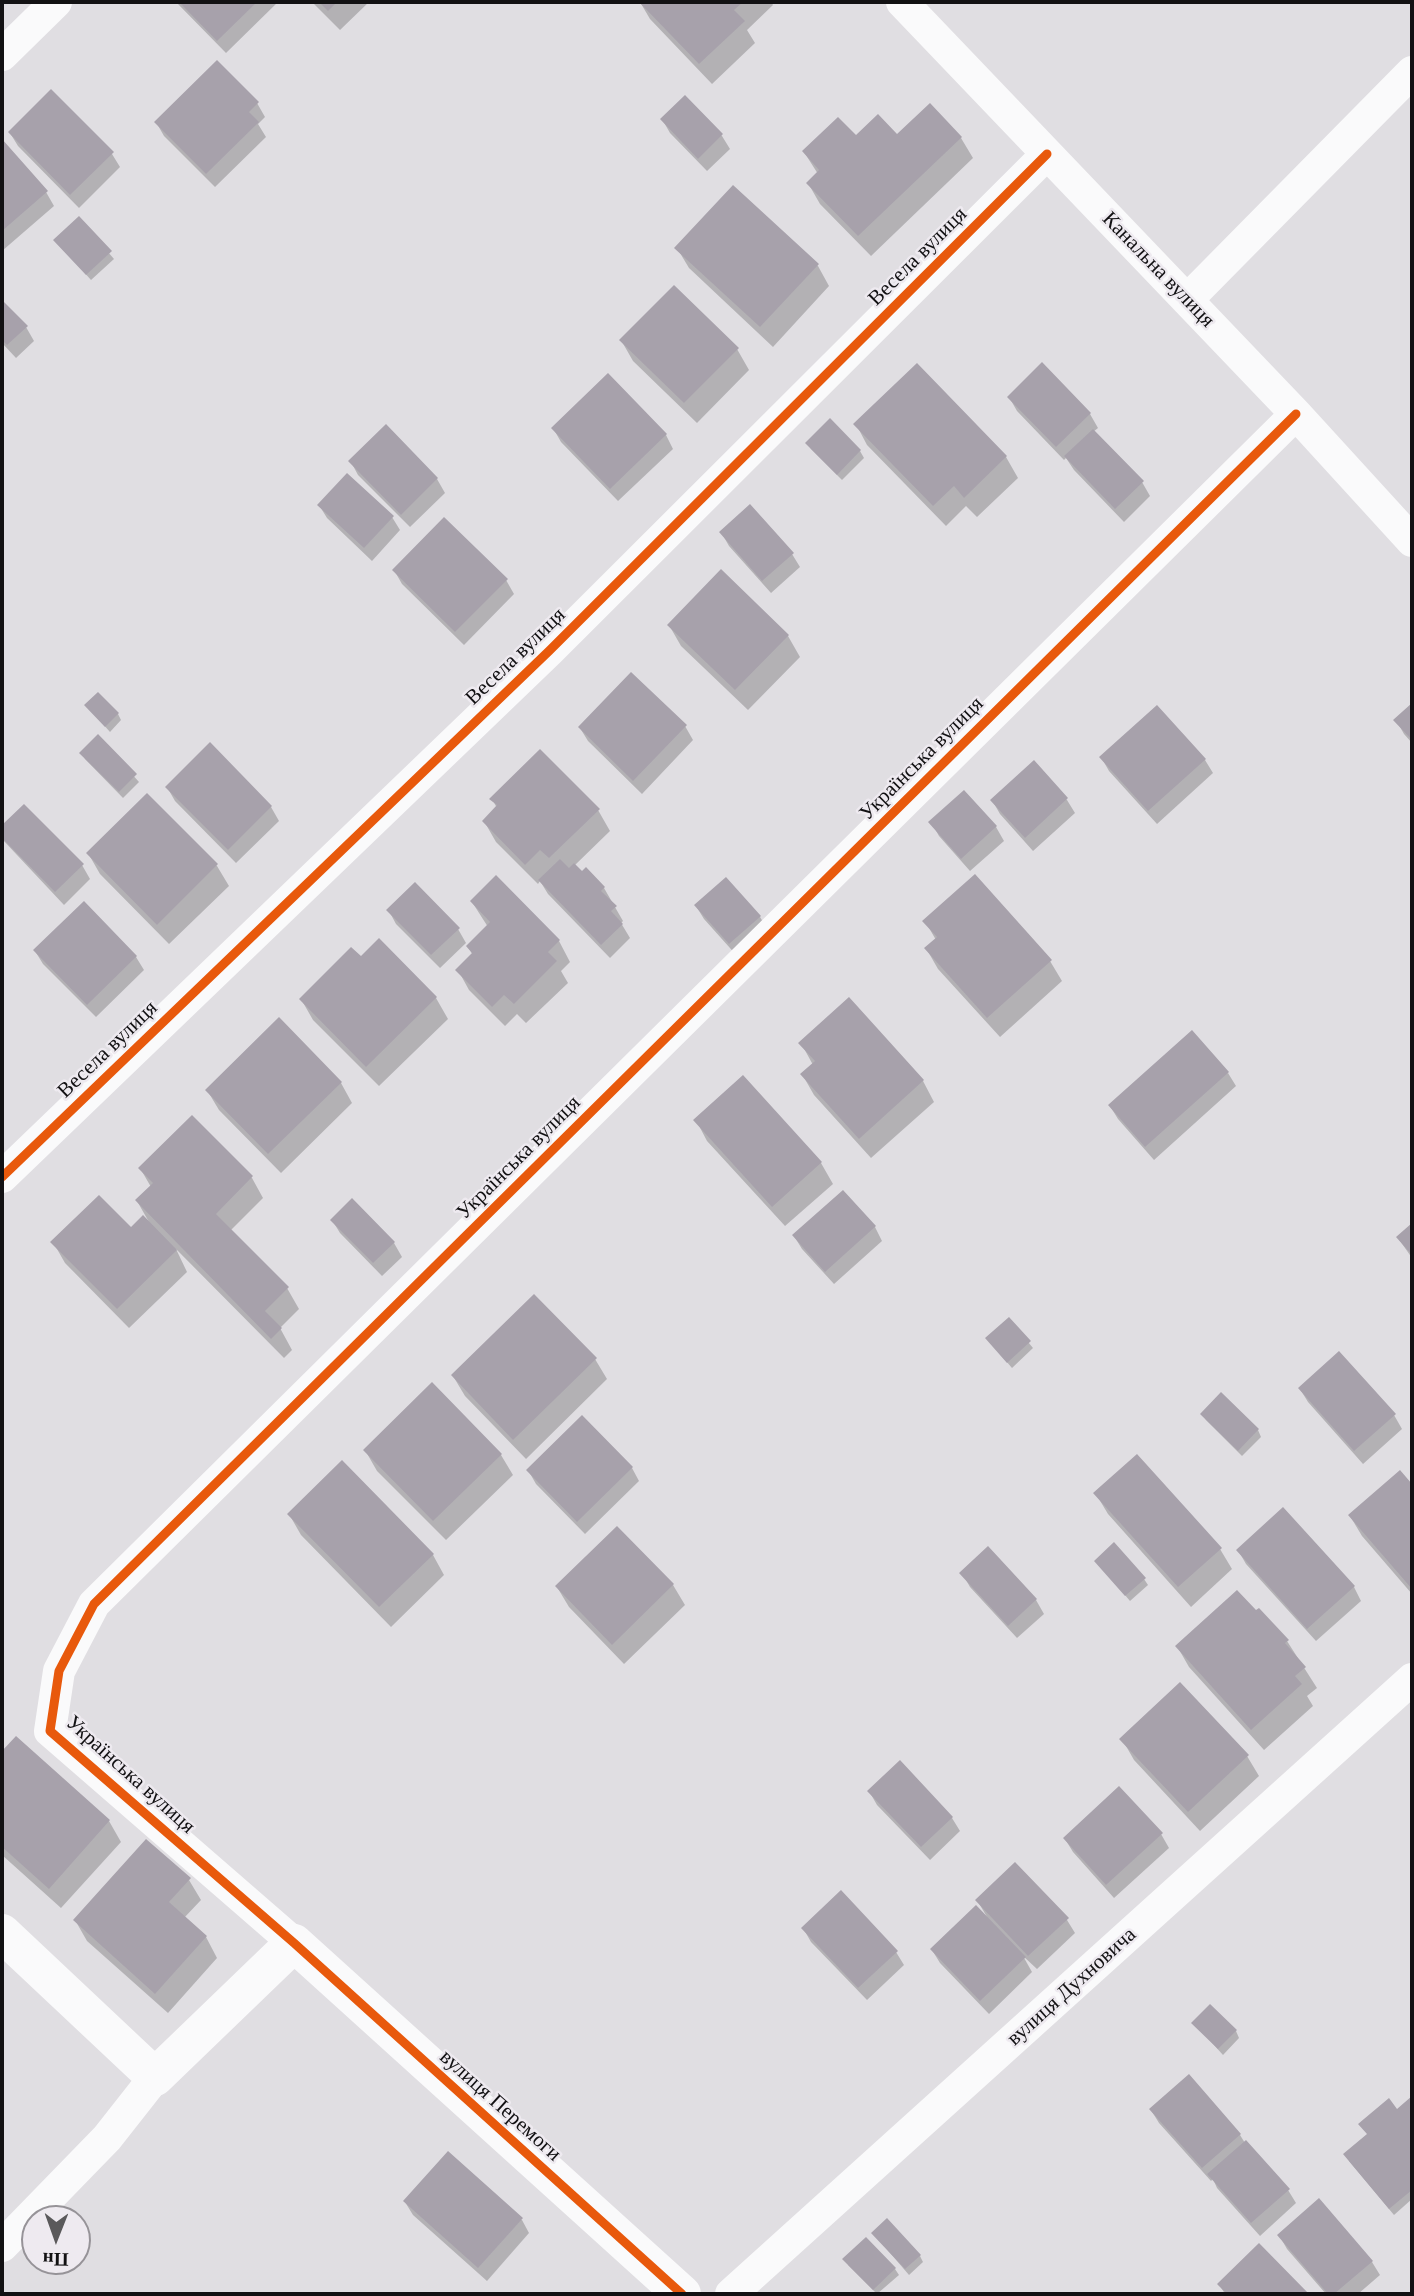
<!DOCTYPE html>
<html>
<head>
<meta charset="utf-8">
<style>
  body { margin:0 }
  #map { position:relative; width:1414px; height:2296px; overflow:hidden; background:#e0dee2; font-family:"Times New Roman",serif }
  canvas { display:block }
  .frame { position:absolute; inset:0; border:4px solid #121113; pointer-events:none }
  .north { position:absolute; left:21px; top:2205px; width:70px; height:70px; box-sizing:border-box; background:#eeeaf0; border:2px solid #969398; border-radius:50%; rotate:181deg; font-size:19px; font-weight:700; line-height:28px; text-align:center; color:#121113 }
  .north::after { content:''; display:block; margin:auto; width:24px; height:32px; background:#5a595b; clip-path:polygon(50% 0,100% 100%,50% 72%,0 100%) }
</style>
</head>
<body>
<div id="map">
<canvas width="1414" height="2296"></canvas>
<div class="frame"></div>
<div class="north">Пн</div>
</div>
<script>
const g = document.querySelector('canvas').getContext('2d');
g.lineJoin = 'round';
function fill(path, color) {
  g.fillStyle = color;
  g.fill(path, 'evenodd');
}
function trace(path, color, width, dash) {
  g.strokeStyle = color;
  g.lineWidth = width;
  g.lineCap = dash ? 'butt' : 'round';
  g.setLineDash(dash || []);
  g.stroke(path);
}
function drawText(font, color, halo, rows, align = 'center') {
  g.font = font + ' "Times New Roman",serif';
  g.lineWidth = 5;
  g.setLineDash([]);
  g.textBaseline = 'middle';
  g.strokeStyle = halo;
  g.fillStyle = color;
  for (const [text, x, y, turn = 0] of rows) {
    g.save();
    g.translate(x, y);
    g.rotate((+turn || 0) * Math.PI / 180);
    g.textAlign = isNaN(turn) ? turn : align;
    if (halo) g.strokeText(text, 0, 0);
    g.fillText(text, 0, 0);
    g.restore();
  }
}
fill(new Path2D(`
  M176 2H278L226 53Z
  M312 2H369L340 30Z
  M640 2H771L773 5 747 30 755 43 712 84 650 19Z
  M685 98 722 136 730 149 707 171 670 133 662 119Z
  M257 103 265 117 258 124 266 137 215 187 164 136 156 122Z
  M10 133 112 154 120 167 79 208 18 146Z
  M897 136 961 138 973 158 871 256 820 204 808 183 818 174 804 152 856 137Z
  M2 141 46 192 54 206 2 251Z
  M734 187 818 266 829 286 773 347 689 268 677 248Z
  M79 218 114 259 91 280 55 240Z
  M2 302 26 327 34 341 16 358 2 343Z
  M621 340 737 349 749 370 697 423 633 361Z
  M917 365 1006 457 1018 478 977 517 966 506 946 526 867 445 856 424Z
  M1042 365 1090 414 1098 428 1093 432 1142 482 1150 496 1124 522 1074 470 1066 458 1064 460 1017 411 1009 397Z
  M830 421 860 451 864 458 842 480 811 449 808 443Z
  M386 427 437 479 445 493 410 527 358 475 351 462Z
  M553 428 666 435 673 449 618 501 561 442Z
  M319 505 392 517 400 530 372 561 327 518Z
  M721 532 792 554 800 567 771 593 729 546Z
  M394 570 506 580 514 594 464 645 402 584Z
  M721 571 788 636 800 657 748 710 681 646 669 625Z
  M86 705 118 714 121 720 110 732Z
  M1412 705V743L1404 734 1396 720Z
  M685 726 693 740 642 794 588 741 580 728Z
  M98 736 139 782 123 798 85 759 82 753Z
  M210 745 271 807 279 821 236 863 175 801 167 787Z
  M1101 757 1205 760 1213 773 1157 824 1109 771Z
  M1034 763 1067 800 1075 813 1033 851 1000 814 992 800Z
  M147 795 217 866 229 886 169 944 100 874 88 853Z
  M492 799 598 810 610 831 574 866 604 888 623 921 621 923 630 938 610 958 548 894 540 881 538 884 496 842 484 821 497 808Z
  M24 806 82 865 90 879 64 905 2 839V827Z
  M931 822 996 827 1004 841 970 871 939 836Z
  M472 902 559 941 570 962 561 971 568 983 526 1023 517 1014 505 1026 469 990 458 970 473 955 468 947 488 927Z
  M696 906 760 917 768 930 738 957 704 919Z
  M389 911 458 929 466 943 440 968 396 924Z
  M925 921 1050 961 1062 981 1000 1037 938 969 926 948 936 940Z
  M379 941 436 998 448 1019 379 1086 313 1020 301 999 361 959Z
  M35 951 136 957 144 970 96 1017 43 964Z
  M801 1043 923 1081 934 1102 871 1158 814 1095 802 1074 813 1065Z
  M1228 1073 1236 1086 1154 1160 1118 1119 1110 1106Z
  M743 1077 821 1163 833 1184 785 1226 707 1141 696 1120Z
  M341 1083 352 1103 281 1173 219 1110 207 1090Z
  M192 1117 252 1178 263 1198 230 1231 287 1288 299 1309 280 1328 292 1350 284 1358 176 1249 187 1272 129 1328 65 1263 53 1242 131 1230 149 1222 137 1201 151 1187 140 1168Z
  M843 1193 875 1227 882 1241 834 1284 802 1249 794 1236Z
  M352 1200 394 1243 402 1257 382 1276 340 1233 332 1220Z
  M1412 1225V1258L1398 1238Z
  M1009 1319 1033 1348 1012 1368 987 1339Z
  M595 1359 607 1379 526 1459 465 1396 453 1376Z
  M1300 1389 1394 1415 1402 1429 1363 1464 1308 1402Z
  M1221 1395 1258 1430 1261 1437 1242 1456 1206 1420 1202 1414Z
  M365 1450 501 1455 513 1475 446 1540 377 1471Z
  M632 1468 639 1481 585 1534 536 1484 528 1470Z
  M1400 1473 1412 1487V1594L1362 1536 1350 1516Z
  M1096 1494 1220 1549 1232 1569 1191 1607 1108 1514Z
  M289 1514 433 1555 444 1575 391 1627 301 1535Z
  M988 1549 1036 1600 1044 1614 1017 1638 970 1587 962 1573Z
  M1238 1550 1354 1587 1361 1601 1316 1641 1246 1564Z
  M1096 1561 1144 1579 1148 1585 1130 1601Z
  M673 1585 685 1605 624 1664 569 1607 557 1587Z
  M1287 1641 1317 1688 1307 1696 1313 1706 1264 1750 1189 1667 1177 1646Z
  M16 1738 109 1821 121 1842 61 1908 2 1855V1754Z
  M1122 1739 1247 1756 1259 1776 1200 1831 1134 1760Z
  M869 1791 952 1818 960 1831 930 1860 877 1805Z
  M1161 1834 1169 1848 1114 1898 1073 1852 1065 1839Z
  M189 1880 201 1900 184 1918 206 1937 217 1958 168 2013 87 1941 75 1920Z
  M977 1900 1067 1920 1075 1933 1037 1969 1023 1956 1032 1972 989 2014 940 1963 932 1950 987 1917Z
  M803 1928 896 1952 904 1965 867 2000 811 1942Z
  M1194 2023 1236 2031 1239 2038 1223 2055Z
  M1412 2098V2199L1394 2215 1349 2161Z
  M1151 2110 1240 2135 1245 2143 1288 2190 1296 2203 1260 2236 1217 2188 1213 2179 1211 2181 1159 2123Z
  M405 2202 522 2220 529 2233 487 2281 413 2215Z
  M873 2233 920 2256 923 2262 909 2275Z
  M1279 2235 1372 2262 1380 2275 1358 2294H1326L1287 2249Z
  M1259 2245 1306 2294H1225L1219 2284Z
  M848 2265 895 2269 899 2275 877 2294Z`), '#0003');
fill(new Path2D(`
  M179 2H257L217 41Z
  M319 2H337L328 11Z
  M639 2H743L734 10 745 21 699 64Z
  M217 60 259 102 249 112 259 122 206 174 154 122Z
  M51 89 114 152 70 195 8 132Z
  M685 95 723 134 698 159 660 119Z
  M930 103 962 137 858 236 806 183 819 170 802 151 838 117 856 135 878 114 897 134Z
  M2 139 48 191 2 231Z
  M733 185 819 264 760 327 674 248Z
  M79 216 112 251 86 275 53 240Z
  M674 285 739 348 684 403 619 340Z
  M2 300 28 326 7 345 2 340Z
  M1042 362 1091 413 1056 447 1007 397Z
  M917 363 1007 456 964 498 954 486 933 506 853 424Z
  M608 373 667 434 610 489 551 428Z
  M830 418 861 450 837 475 805 443Z
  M386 424 438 478 401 515 348 461Z
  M1093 429 1144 481 1115 509 1064 456Z
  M347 473 394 516 364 548 317 505Z
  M750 504 794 553 762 581 719 532Z
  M444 517 508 579 455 632 392 570Z
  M721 569 789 635 735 690 667 625Z
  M631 672 687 725 633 781 578 727Z
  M98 692 119 713 105 727 84 705Z
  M1412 703V740L1393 720Z
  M1157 705 1206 759 1148 811 1099 757Z
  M98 734 137 774 119 792 79 753Z
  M210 742 272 806 228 850 165 787Z
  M540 749 600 809 549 858 540 850 525 865 482 821 497 805 489 799Z
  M1034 760 1068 798 1025 838 990 800Z
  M964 790 997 826 961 859 928 822Z
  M147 793 218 864 157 925 86 853Z
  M24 804 84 864 55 892 2 838V825Z
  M560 859 569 868 574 863 582 871 586 867 605 887 601 891 617 906 611 911 623 924 601 945 538 880Z
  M975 874 1052 960 987 1018 924 948 937 937 922 921Z
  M496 875 560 940 548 952 557 961 514 1004 504 995 492 1007 455 970 472 953 466 946 490 922 470 901Z
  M726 877 761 916 729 944 694 905Z
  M415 882 460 928 431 955 386 910Z
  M84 901 137 956 87 1005 33 950Z
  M379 938 437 997 366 1067 299 999 351 947 361 956Z
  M849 997 924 1080 859 1139 800 1074 815 1061 798 1043Z
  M279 1017 342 1082 268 1154 205 1090Z
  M1192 1030 1229 1072 1145 1147 1108 1105Z
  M743 1075 822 1162 772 1207 693 1120Z
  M192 1115 253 1176 216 1214 289 1287 265 1311 282 1328 271 1339 135 1200 153 1183 138 1168Z
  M843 1190 876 1226 825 1272 792 1235Z
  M99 1195 131 1227 143 1215 177 1250 117 1309 50 1242Z
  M352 1198 395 1242 373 1263 330 1220Z
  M1412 1223V1255L1396 1237Z
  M534 1294 597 1358 513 1440 451 1375Z
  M1009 1317 1031 1341 1007 1363 985 1338Z
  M1339 1351 1396 1414 1354 1451 1298 1388Z
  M432 1382 502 1454 433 1521 363 1450Z
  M1221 1392 1259 1429 1238 1451 1200 1414Z
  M582 1415 633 1467 577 1522 526 1470Z
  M1137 1454 1222 1548 1178 1587 1093 1493Z
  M342 1460 434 1554 379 1607 287 1514Z
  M1400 1470 1412 1484V1589L1348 1515Z
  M1283 1507 1355 1586 1307 1629 1236 1550Z
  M617 1526 674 1584 612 1645 555 1586Z
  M1114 1542 1146 1578 1125 1596 1094 1561Z
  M988 1546 1037 1599 1008 1626 959 1573Z
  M1237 1590 1256 1610 1259 1608 1289 1640 1285 1643 1306 1667 1295 1676 1302 1684 1251 1730 1175 1646Z
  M1180 1682 1249 1755 1188 1812 1119 1739Z
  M16 1736 110 1820 49 1889 2 1847V1751Z
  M900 1760 953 1817 921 1847 867 1791Z
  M1119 1786 1163 1833 1106 1885 1063 1838Z
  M146 1839 191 1878 169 1902 207 1936 155 1994 73 1920Z
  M1015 1862 1069 1918 1028 1956 975 1900Z
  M841 1890 898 1951 858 1988 801 1928Z
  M976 1905 1026 1957 980 2001 930 1949Z
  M1210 2004 1237 2030 1218 2049 1191 2023Z
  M1189 2074 1241 2134 1202 2168 1149 2109Z
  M1412 2096V2190L1389 2209 1343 2154 1367 2134 1358 2124 1389 2098 1397 2109Z
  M1246 2140 1290 2189 1251 2223 1207 2174Z
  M448 2151 523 2218 478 2268 403 2201Z
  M1319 2198 1373 2261 1334 2294H1328L1277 2235Z
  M887 2218 921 2255 905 2269 871 2233Z
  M866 2237 896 2268 873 2290 842 2259Z
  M1259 2243 1309 2294H1227L1217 2284Z`), '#a7a1ab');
trace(new Path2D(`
  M902 2 1296 414 1412 541
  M2 55 56 2
  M1187 300 1412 72
  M2 1177 549 651 1047 154
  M294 1943 50 1731 59 1671 94 1604 1296 414
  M2 2246 107 2138 155 2077
  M731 2294 1412 1679`), '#fafafb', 32);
trace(new Path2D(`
  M2 1933 155 2077 294 1943 682 2294`), '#fafafb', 38);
trace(new Path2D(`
  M2 1177 549 651 1047 154
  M682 2294 294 1943 50 1731 59 1671 94 1604 1296 414`), '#e8590c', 9);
drawText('21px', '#121113', '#eeeaf0', [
  ["Весела вулиця",918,257,-45],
  ["Канальна вулиця",1158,270,46],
  ["Весела вулиця",516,657,-44],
  ["Українська вулиця",922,759,-45],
  ["Весела вулиця",108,1050,-44],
  ["Українська вулиця",519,1158,-45],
  ["Українська вулиця",130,1775,42],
  ["вулиця Духновича",1072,1987,-42],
  ["вулиця Перемоги",500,2106,42]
]);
</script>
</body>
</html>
